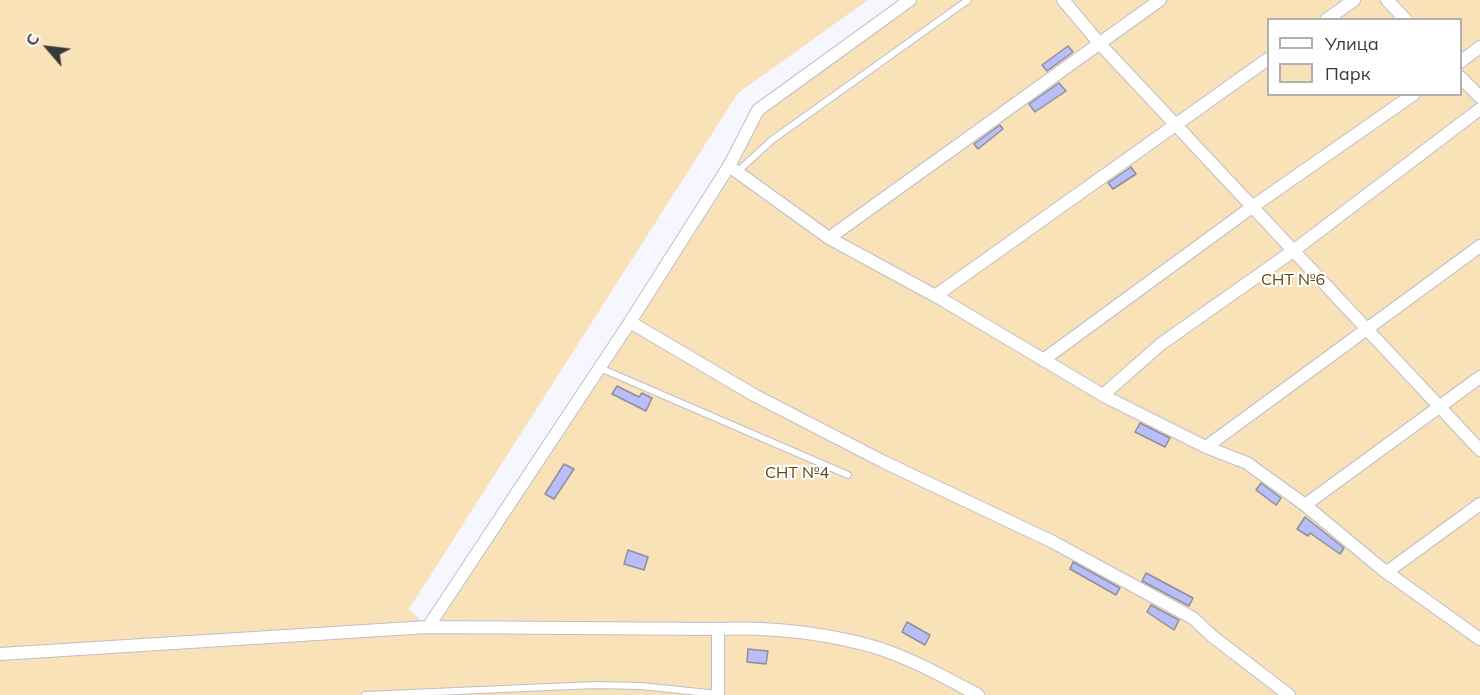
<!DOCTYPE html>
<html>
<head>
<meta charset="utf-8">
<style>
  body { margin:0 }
  #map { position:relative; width:1480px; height:695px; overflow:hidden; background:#f6f7fe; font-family:Mulish,sans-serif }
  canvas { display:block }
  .legend { position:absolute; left:1267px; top:18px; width:195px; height:78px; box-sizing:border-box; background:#fff; border:2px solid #b0b0b1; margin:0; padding:8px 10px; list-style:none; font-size:18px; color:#39393d }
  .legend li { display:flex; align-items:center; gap:12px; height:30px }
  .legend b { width:30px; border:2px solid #b0b0b1 }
  .north { position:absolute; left:18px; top:18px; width:60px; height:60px; -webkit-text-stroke:4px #fff; paint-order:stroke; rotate:298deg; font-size:16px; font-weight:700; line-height:24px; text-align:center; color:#39393d }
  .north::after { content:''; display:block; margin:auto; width:21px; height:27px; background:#39393d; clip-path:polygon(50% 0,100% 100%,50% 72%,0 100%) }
</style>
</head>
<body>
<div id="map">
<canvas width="1480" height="695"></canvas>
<ul class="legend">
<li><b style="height:8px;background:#fff"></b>Улица</li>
<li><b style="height:16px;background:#f9e1b8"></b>Парк</li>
</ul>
<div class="north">С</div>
</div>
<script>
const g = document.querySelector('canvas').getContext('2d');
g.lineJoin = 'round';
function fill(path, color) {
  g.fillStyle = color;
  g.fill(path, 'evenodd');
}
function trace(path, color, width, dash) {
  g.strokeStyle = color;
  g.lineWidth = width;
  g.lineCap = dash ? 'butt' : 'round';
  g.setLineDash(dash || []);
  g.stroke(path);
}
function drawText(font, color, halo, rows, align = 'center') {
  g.font = font + ' Mulish,sans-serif';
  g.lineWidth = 4.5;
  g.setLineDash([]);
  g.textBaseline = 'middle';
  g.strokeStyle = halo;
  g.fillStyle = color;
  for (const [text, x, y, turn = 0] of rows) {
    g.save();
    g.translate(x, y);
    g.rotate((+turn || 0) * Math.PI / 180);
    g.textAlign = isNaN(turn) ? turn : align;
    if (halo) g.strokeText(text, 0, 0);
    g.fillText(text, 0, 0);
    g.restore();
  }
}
fill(new Path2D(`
  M0 0H868L738 93 409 609 428 627 630 322 758 110 910 0H1480V695H0ZM1268 20H1460V94H1268Z`), '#f9e1b8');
const building = new Path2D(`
  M1068 46 1073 52 1047 71 1042 65Z
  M1059 83 1066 91 1035 112 1029 104Z
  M1000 125 1003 129 978 149 974 144Z
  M1131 167 1136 174 1113 189 1108 183Z
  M617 386 639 397 642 393 652 398 646 411 612 394Z
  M1140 423 1170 438 1165 447 1135 432Z
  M564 464 574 469 554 499 545 494Z
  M1261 483 1281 498 1276 505 1256 490Z
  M1305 517 1344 548 1340 554 1310 533 1308 536 1297 529Z
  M628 550 648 557 644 570 624 564Z
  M1073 562 1120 588 1116 595 1070 569Z
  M1146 573 1193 598 1189 606 1142 581Z
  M1151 605 1179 620 1174 630 1147 612Z
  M907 622 930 635 925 645 902 632Z
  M748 649 768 651 766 664 747 662Z`);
fill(building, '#b9bdf8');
trace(building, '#8e8f99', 1.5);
const service = new Path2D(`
  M737 172 772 140 968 0
  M600 368 848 475
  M365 695 595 685 641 686 718 694`);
const minor = new Path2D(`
  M1063 0 1100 44 1480 450
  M1387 0 1406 20
  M1326 20 1354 0
  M1460 62 1480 47
  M1460 77 1480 97
  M729 166 829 238 943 300 1106 397 1206 447 1247 463 1305 505 1382 569 1480 639
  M829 238 1160 0
  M935 296 1268 59
  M630 322 754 395 884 462 1053 542 1193 618 1212 636 1289 695
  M1043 360 1252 207 1414 94
  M1103 395 1161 344 1293 251 1480 109
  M1206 447 1480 246
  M1305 505 1480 377
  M1387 572 1480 504
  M428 627 630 322 729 166 758 110 910 0
  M0 654 428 627 718 629C772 627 826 633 878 648 912 659 946 678 978 695
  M718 695V629`);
trace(service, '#bebfc9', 8);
trace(minor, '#bebfc9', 14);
trace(service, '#fff', 6);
trace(minor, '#fff', 12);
drawText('16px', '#63470b', '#fff', [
  ["СНТ №6",1293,280],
  ["СНТ №4",797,473]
]);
</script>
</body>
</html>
